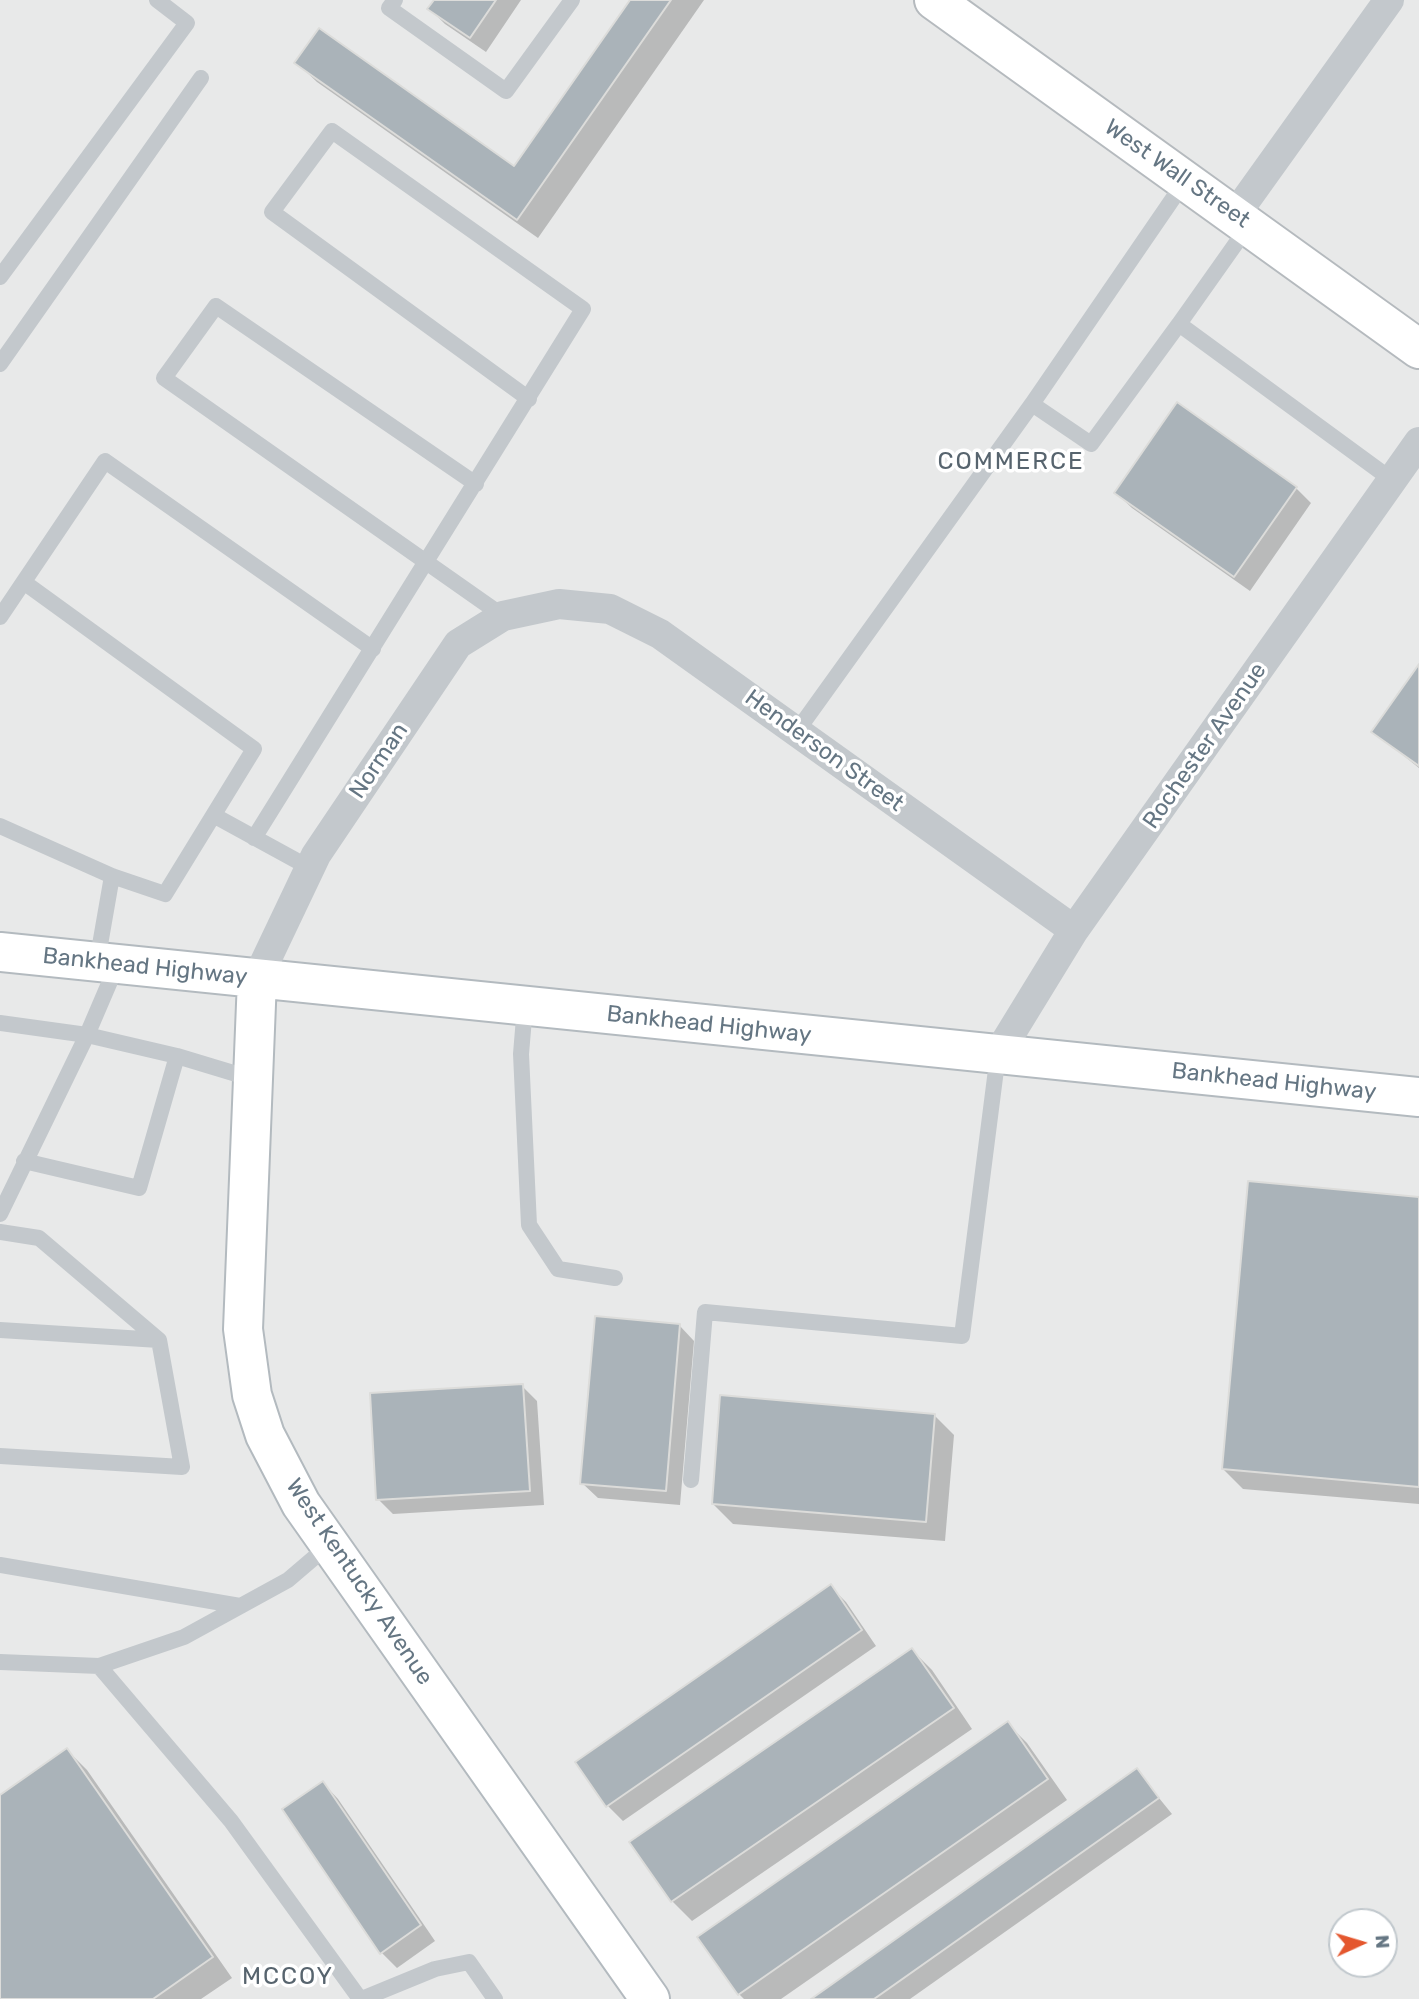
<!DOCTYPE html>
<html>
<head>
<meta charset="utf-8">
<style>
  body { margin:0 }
  #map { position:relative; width:1419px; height:1999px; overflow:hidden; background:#fafaf8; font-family:Rubik,sans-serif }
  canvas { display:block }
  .north { position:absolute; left:1328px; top:1908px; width:70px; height:70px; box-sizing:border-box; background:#fff; border:2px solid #c1c8cd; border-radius:50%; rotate:86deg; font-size:19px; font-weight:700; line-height:28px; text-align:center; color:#657683 }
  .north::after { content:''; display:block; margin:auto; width:24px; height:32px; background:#e4572e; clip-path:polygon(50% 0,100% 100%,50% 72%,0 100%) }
</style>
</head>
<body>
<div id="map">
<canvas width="1419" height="1999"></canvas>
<div class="north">N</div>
</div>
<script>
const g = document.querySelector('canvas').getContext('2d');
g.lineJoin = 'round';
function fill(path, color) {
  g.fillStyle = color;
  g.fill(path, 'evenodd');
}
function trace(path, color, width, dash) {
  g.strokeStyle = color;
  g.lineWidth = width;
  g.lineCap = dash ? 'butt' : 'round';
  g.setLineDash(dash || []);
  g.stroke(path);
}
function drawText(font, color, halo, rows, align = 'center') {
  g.font = font + ' Rubik,sans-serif';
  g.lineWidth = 7;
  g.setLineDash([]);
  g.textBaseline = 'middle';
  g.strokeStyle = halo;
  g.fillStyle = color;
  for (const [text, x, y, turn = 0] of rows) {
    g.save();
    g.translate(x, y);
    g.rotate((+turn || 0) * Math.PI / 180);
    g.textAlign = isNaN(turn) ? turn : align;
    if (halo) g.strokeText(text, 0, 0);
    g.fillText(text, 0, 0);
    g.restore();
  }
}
fill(new Path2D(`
  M0 0H1419V1999H0ZM1342 1922H1384V1964H1342Z`), '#e8e9e9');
fill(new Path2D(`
  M436 0H521L486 52 445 24 430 9Z
  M632 0H704L538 238 317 82 297 63 514 169Z
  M1296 488 1311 503 1250 591 1132 508 1116 493Z
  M1419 667V768L1374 732Z
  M1419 1198V1504L1243 1489 1223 1469Z
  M679 1325 694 1341 680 1505 598 1498 582 1483Z
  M522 1386 537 1401 544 1505 393 1514 378 1499Z
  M934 1415 954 1435 945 1541 733 1524 713 1504Z
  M831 1587 846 1602 876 1646 623 1821 608 1806 578 1762Z
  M912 1650 932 1670 972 1729 692 1921 672 1901 632 1842Z
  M1007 1723 1027 1743 1067 1800 781 1999H744L739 1994Z
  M67 1750 87 1770 232 1978 201 1999H0V1797Z
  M1137 1771 1172 1814 910 1999H814Z
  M323 1783 338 1799 435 1941 397 1968 382 1953 284 1810Z`), '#0003');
const building = new Path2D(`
  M434 0H496L470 38 427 9Z
  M630 0H671L517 220 294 63 319 28 514 166Z
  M1177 402 1297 487 1234 577 1114 493Z
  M1419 664V766L1371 732Z
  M1248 1181 1419 1197V1487L1222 1469Z
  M595 1316 680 1324 666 1491 580 1484Z
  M523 1384 530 1491 376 1500 370 1393Z
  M720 1395 935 1414 926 1522 712 1504Z
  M831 1584 862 1630 606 1807 575 1762Z
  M912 1648 954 1708 671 1902 629 1842Z
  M1008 1721 1048 1779 738 1995 697 1937Z
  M67 1748 213 1957 153 1999H0V1795Z
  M1137 1768 1159 1798 874 1999H811Z
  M323 1781 421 1925 380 1954 282 1809Z`);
fill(building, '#aab3b9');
trace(building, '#dcdcda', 2);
const secondary = new Path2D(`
  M0 952 1419 1097
  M257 979 243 1329 252 1395 265 1435 301 1504 650 1999`);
const primary = new Path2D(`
  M934 0 1419 349`);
trace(secondary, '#b3babf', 42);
trace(primary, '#b5babe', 42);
trace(new Path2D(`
  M395 0 389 8 506 91 572 0
  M1249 225 1179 324 1392 480
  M0 277 187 23 157 0
  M1179 324 1091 444 1032 404 1185 181
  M0 364 201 78
  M476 484 216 306 164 378 503 616
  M0 617 105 461 373 649
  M797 731 1032 404
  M215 816 310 868
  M0 826 112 876 165 894 254 749 25 583
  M254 838 583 309 332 131 272 212 529 399
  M97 962 112 876
  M525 1006 521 1054 529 1225 558 1269 615 1278
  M0 1023 87 1035 177 1056
  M24 1161 139 1188 177 1056 253 1079
  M0 1214 87 1035 117 965
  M0 1232 39 1238 159 1340 182 1467 0 1456
  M0 1330 159 1340
  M691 1480 705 1312 962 1336 998 1054
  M0 1565 240 1606
  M0 1662 99 1666 184 1637 288 1580 329 1545
  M99 1666 231 1821 360 1999
  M362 1999 435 1969 469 1962 495 1999`), '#c3c8cc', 16);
trace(new Path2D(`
  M1235 215 1389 0
  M257 979 316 855 458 644 503 616 559 604 610 609 660 634 1074 930
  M998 1054 1074 930 1419 442`), '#c3c8cc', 30);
trace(secondary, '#fff', 38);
trace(primary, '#fff', 38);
drawText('23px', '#657683', '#fff', [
  ["West Wall Street",1177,174,35],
  ["Rochester Avenue",1205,746,-55],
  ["Henderson Street",824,751,36],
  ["Norman",379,761,-56],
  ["Bankhead Highway",145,967,6],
  ["Bankhead Highway",709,1025,6],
  ["Bankhead Highway",1274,1082,6],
  ["West Kentucky Avenue",359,1582,56]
]);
g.letterSpacing = '2px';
drawText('24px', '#57646e', '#fff', [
  ["COMMERCE",1011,462],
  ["MCCOY",288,1977]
]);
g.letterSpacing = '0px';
</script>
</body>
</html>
